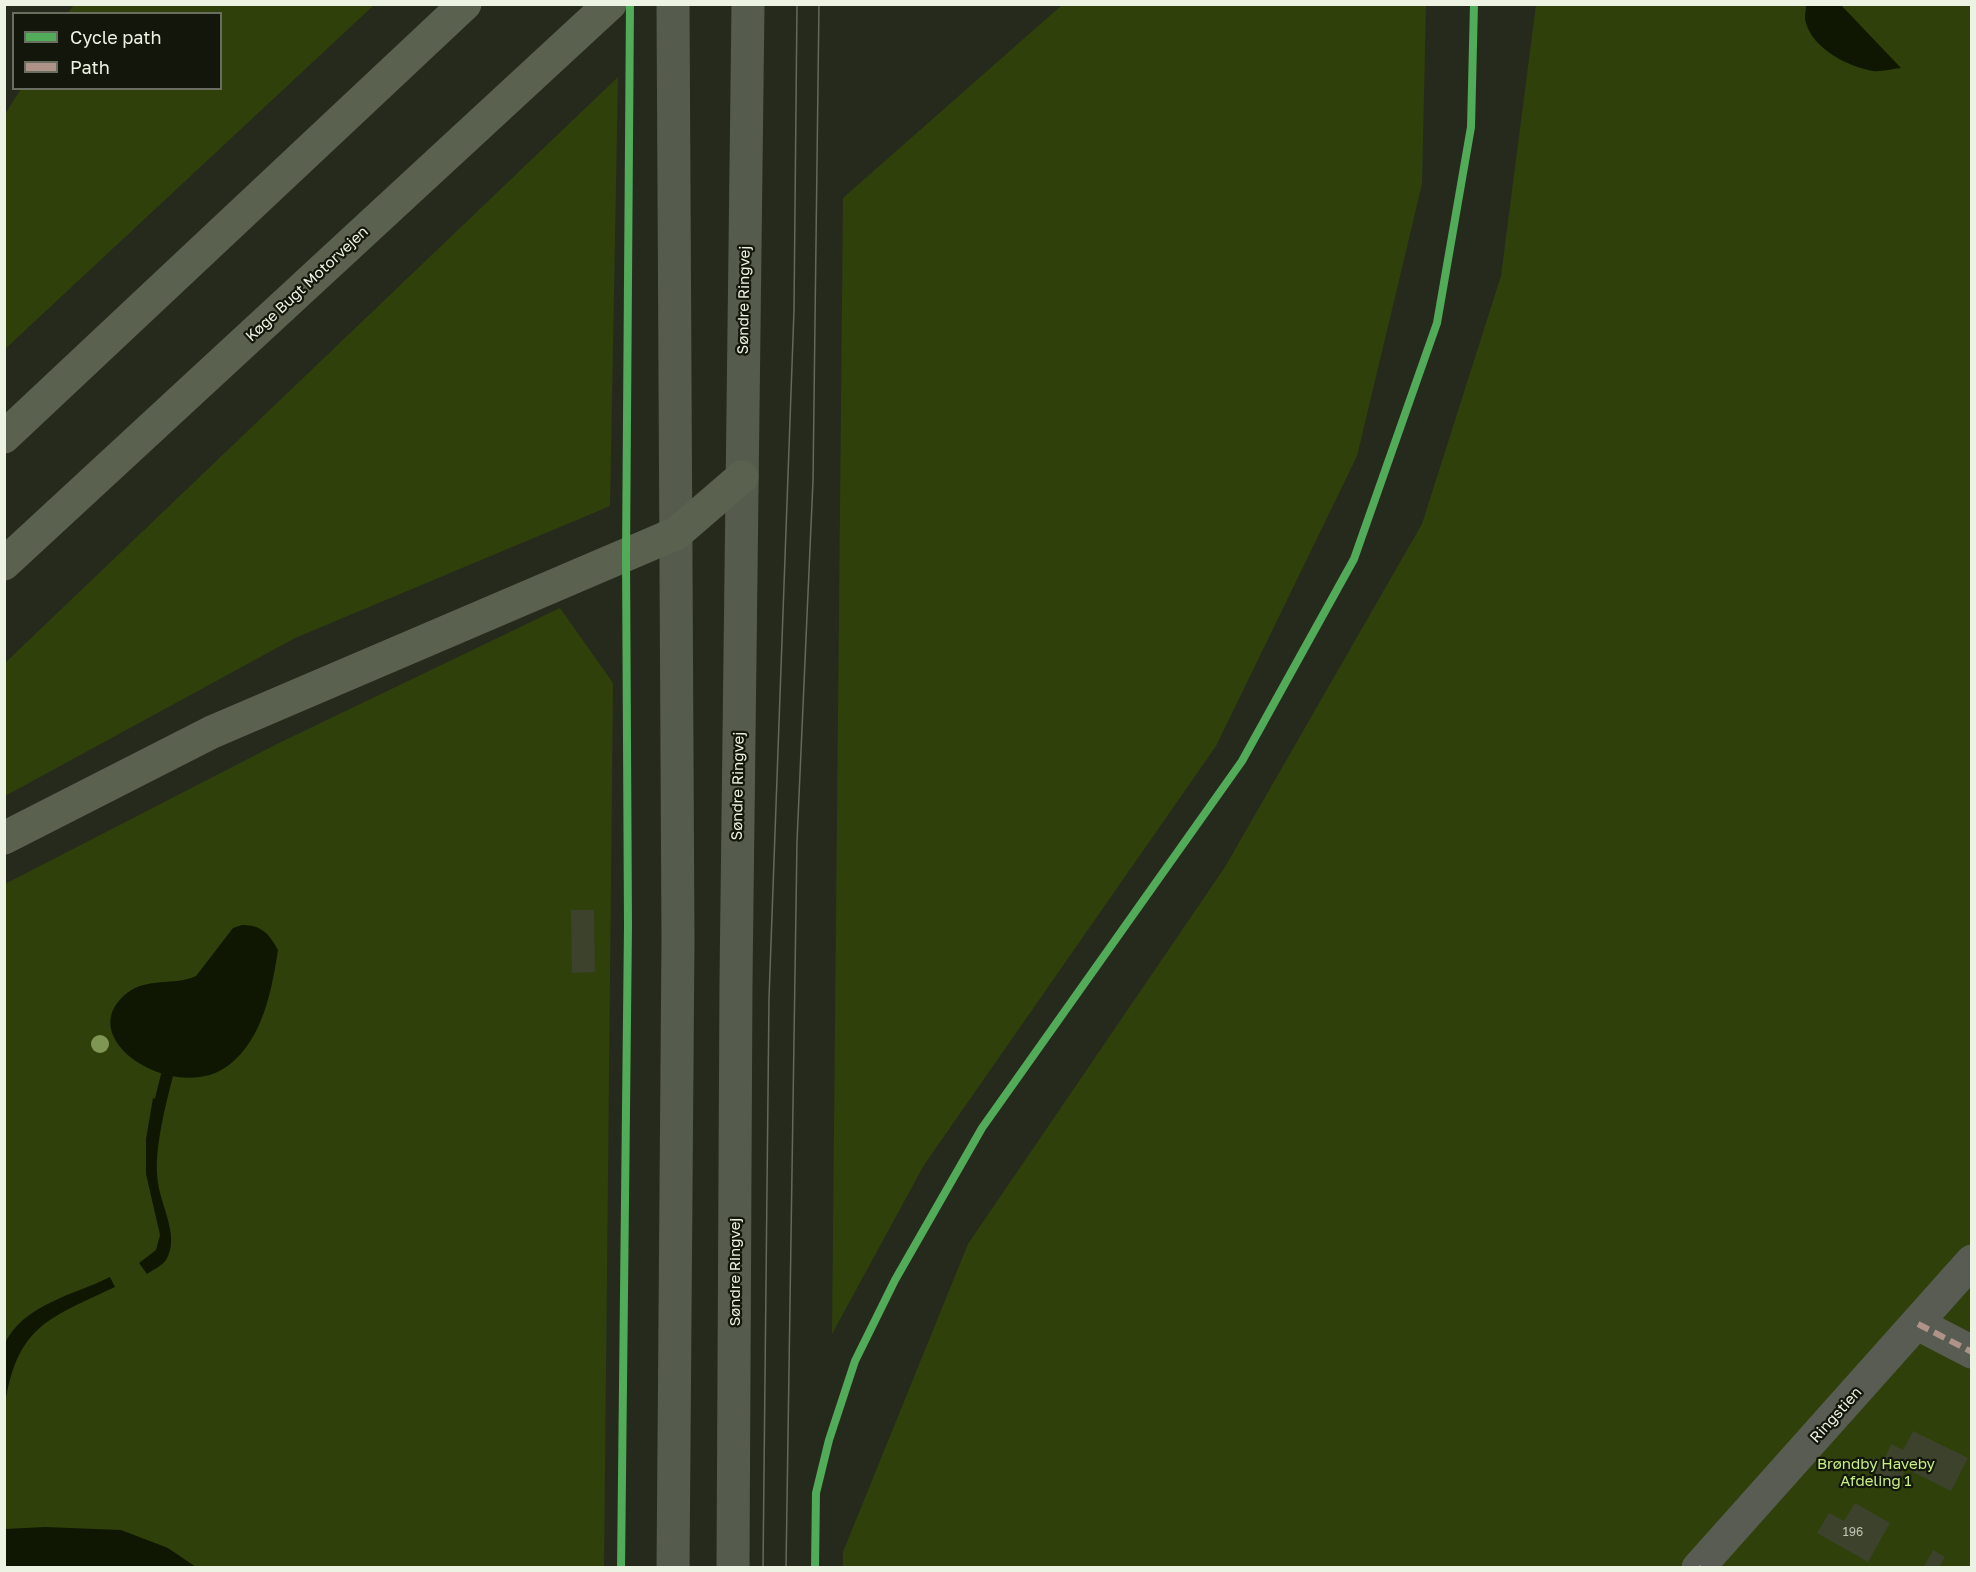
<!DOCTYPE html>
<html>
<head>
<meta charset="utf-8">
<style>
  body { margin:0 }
  #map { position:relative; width:1976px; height:1572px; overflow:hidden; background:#262a1d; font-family:"Golos Text",sans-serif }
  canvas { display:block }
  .frame { position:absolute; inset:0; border:6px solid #ecf3e3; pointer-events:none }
  .legend { position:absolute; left:12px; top:12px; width:210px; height:78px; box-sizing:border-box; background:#12160b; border:2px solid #696e61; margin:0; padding:8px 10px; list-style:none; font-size:18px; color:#ecf3e3 }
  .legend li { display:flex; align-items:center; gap:12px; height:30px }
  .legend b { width:30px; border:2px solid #696e61 }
</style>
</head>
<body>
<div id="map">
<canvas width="1976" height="1572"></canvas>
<div class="frame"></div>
<ul class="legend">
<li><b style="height:8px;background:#51ab58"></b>Cycle path</li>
<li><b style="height:8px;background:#af9288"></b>Path</li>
</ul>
</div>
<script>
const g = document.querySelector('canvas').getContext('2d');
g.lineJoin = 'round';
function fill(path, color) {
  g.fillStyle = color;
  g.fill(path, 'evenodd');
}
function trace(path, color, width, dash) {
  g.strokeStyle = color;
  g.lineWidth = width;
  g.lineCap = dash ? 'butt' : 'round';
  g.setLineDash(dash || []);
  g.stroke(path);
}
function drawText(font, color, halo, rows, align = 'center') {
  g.font = font + ' "Golos Text",sans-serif';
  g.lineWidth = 4.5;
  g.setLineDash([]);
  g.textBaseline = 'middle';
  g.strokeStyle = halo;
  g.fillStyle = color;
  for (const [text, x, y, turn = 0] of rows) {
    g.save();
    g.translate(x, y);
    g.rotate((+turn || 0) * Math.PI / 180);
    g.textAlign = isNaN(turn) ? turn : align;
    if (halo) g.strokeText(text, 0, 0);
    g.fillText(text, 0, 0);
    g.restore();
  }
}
fill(new Path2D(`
  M74 5H374L5 349V114L21 89 220 88V14L68 13Z
  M1062 5H1426L1422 184 1357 456 1216 746 924 1165 832 1334 843 198Z
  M1536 5H1971V1567L843 1568V1552L968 1244 1225 867 1422 524 1501 276Z
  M618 77 610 506 295 638 5 796V663Z
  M560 608 613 683 604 1567 5 1568V884L277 744Z`), '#30400b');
fill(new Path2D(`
  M1806 5H1841L1901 68C1892 69 1881 72 1873 71 1849 67 1813 49 1806 23 1804 18 1806 10 1806 5Z
  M242 925C261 925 269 933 278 950 272 989 263 1039 229 1065 177 1106 69 1039 127 993 148 977 174 986 196 976L233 928Z
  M153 1098 166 1103C161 1128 154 1157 158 1183 161 1205 178 1234 168 1256 165 1265 154 1269 147 1274L139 1263 156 1250 160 1235 146 1174V1139Z
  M110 1277 115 1287C49 1318 17 1326 5 1405L4 1345C23 1304 74 1295 110 1277Z
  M45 1527 121 1530 168 1548 196 1567H5V1529Z`), '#0f1703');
trace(new Path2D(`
  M157 1115 167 1075`), '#0f1703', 12);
fill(new Path2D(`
  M571 910H594L595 972 572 973Z
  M1913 1431 1968 1458 1951 1491 1885 1458 1891 1444 1903 1450Z
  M1874 1458 1904 1472 1899 1484 1868 1470Z
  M1855 1503 1890 1523 1868 1562 1817 1533 1829 1513 1844 1521Z
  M1933 1550 1945 1557 1939 1568H1923Z`), '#3c422c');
trace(new Path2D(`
  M1918 1324 1972 1352
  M1698 1568 1972 1261`), '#585c53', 33);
trace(new Path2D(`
  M673 4 678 940 673 1568
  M733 1568 736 980 748 4`), '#565c4d', 33);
trace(new Path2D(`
  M4 437 465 4
  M4 564 610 4
  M4 838 212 732 677 533 742 477`), '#5b614f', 33);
trace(new Path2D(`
  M763 1568 769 998 794 310 797 4
  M786 1568 797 841 813 481 819 4`), '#65685e', 1.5);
trace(new Path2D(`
  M1918 1324 1972 1352
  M1698 1567 1699 1568`), '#af9288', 6, [12, 6]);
trace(new Path2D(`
  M621 1568 628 926 626 556 630 4
  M815 1568 816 1493 829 1440 855 1361 895 1280 982 1128 1242 761 1354 559 1437 323 1471 127 1474 4`), '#51ab58', 8);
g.fillStyle = '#7f9654';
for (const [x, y] of [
  [100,1044]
]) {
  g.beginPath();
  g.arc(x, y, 9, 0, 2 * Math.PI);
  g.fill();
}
drawText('12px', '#c0c7b5', null, [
  ["196",1853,1532]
]);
drawText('15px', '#ecf3e3', '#12160b', [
  ["Køge Bugt Motorvejen",307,284,-43],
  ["Søndre Ringvej",744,300,-89],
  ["Søndre Ringvej",738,786,-89],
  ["Søndre Ringvej",735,1272,-90],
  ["Ringstien",1836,1415,-48]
]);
drawText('15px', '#c8ef81', '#12160b', [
  ["Brøndby Haveby",1876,1464],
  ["Afdeling 1",1876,1481]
]);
</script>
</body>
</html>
